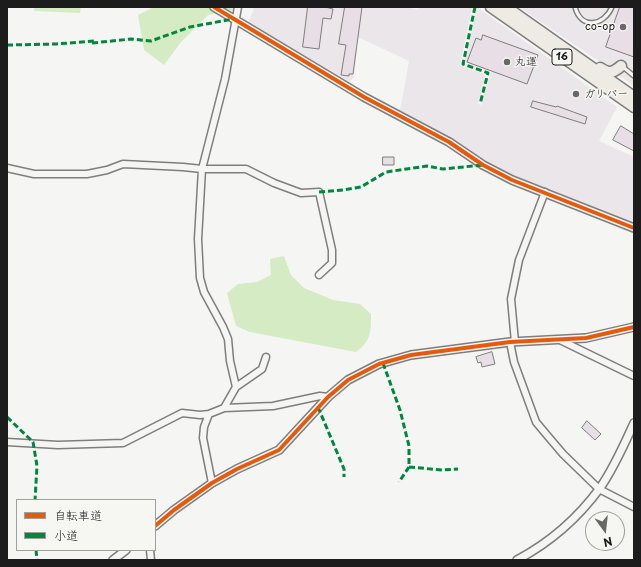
<!DOCTYPE html>
<html>
<head>
<meta charset="utf-8">
<style>
  body { margin:0 }
  #map { position:relative; width:641px; height:567px; overflow:hidden; background:#f5f5f3; font-family:"Playpen Sans","Klee One",sans-serif }
  canvas { display:block }
  .frame { position:absolute; inset:0; border:8px solid #1c1c1c; pointer-events:none }
  .legend { position:absolute; left:16px; top:499px; width:140px; height:52px; box-sizing:border-box; background:#f6f6f2; border:1px solid #9f9f9c; margin:0; padding:5px 7px; list-style:none; font-size:12px; color:#1c1c1c }
  .legend li { display:flex; align-items:center; gap:8px; height:20px }
  .legend b { width:20px; border:1px solid #9f9f9c }
  .north { position:absolute; left:585px; top:511px; width:40px; height:40px; box-sizing:border-box; background:#f6f6f2; border:1px solid #9f9f9c; border-radius:50%; rotate:165deg; font-size:11px; font-weight:700; line-height:16px; text-align:center; color:#1c1c1c }
  .north::after { content:''; display:block; margin:auto; width:14px; height:18px; background:#686867; clip-path:polygon(50% 0,100% 100%,50% 72%,0 100%) }
</style>
</head>
<body>
<div id="map">
<canvas width="641" height="567"></canvas>
<div class="frame"></div>
<ul class="legend">
<li><b style="height:5px;background:#e8590c"></b>自転車道</li>
<li><b style="height:5px;background:#00873e"></b>小道</li>
</ul>
<div class="north">N</div>
</div>
<script>
const g = document.querySelector('canvas').getContext('2d');
g.lineJoin = 'round';
function fill(path, color) {
  g.fillStyle = color;
  g.fill(path, 'evenodd');
}
function trace(path, color, width, dash) {
  g.strokeStyle = color;
  g.lineWidth = width;
  g.lineCap = dash ? 'butt' : 'round';
  g.setLineDash(dash || []);
  g.stroke(path);
}
function drawText(font, color, halo, rows, align = 'center') {
  g.font = font + ' "Playpen Sans","Klee One",sans-serif';
  g.lineWidth = 3;
  g.setLineDash([]);
  g.textBaseline = 'middle';
  g.strokeStyle = halo;
  g.fillStyle = color;
  for (const [text, x, y, turn = 0] of rows) {
    g.save();
    g.translate(x, y);
    g.rotate((+turn || 0) * Math.PI / 180);
    g.textAlign = isNaN(turn) ? turn : align;
    if (halo) g.strokeText(text, 0, 0);
    g.fillText(text, 0, 0);
    g.restore();
  }
}
fill(new Path2D(`
  M251 7H403L418 10 419 7H472L460 65 484 74 485 77 478 104 481 105 491 72 467 63 465 60 477 7 617 107 599 141 634 157V224L502 171 398 111 401 106 409 61 358 37 354 77 350 82 248 23 254 9Z
  M519 7H634V86L600 62Z`), '#ebe6e9');
fill(new Path2D(`
  M34 7H81L80 13 34 11Z
  M154 7H234V10L208 15 181 42 164 65 144 50 138 15Z
  M284 256 291 275 304 288 333 300 360 304 371 314C371 332 371 341 356 352L250 332 236 326 227 293 238 284 257 282 271 275 270 259Z`), '#d5ebc4');
const building = new Path2D(`
  M308 7H325L333 9 331 19 323 18 319 49 303 47Z
  M345 7H362L353 74H349V76L341 75 346 45 339 44Z
  M620 7H634V57L606 47Z
  M483 35 538 55 527 84 467 62 476 38 481 40Z
  M533 101 556 107 557 106 587 117 585 124 531 107Z
  M621 126 634 134V151L613 140Z
  M383 157H394V165H383Z
  M492 352 495 364 482 367 481 362 478 363 476 357Z
  M587 421 601 434 595 440 582 428Z`);
fill(building, '#e8dfe6');
trace(building, '#7e7e7d', 1);
const service = new Path2D(`
  M575 7C581 30 604 26 612 7
  M623 67 634 76`);
const minor = new Path2D(`
  M7 168 34 174H87L107 170 123 164 183 167 202 169H246L274 183 301 193 319 192 332 250V263L319 275
  M560 340 634 376
  M510 342 514 362 536 422 546 434 563 454 599 489 634 507
  M515 342 511 299 519 260 545 192
  M236 387 230 361 228 339 223 327 204 292 200 278 198 239 202 169 225 79 238 7
  M224 408 273 406 320 396 328 397
  M7 442 58 445 123 443 182 413 200 415 209 414
  M212 483 203 438 204 427 209 414 224 408 236 387 262 369 266 357
  M150 550 151 560`);
const tertiary = new Path2D(`
  M214 7 364 97 449 142 483 165 512 180 634 228
  M155 526 174 510 212 483 237 469 279 450 328 397 348 380 379 364 411 355 510 342 586 338 634 327
  M113 560 126 550
  M517 560C549 543 578 518 600 488 614 468 624 445 634 423`);
const trunk = new Path2D(`
  M491 7 634 107
  M506 7 634 97
  M600 68C609 74 613 73 621 66`);
trace(service, '#7e7e7d', 6);
trace(minor, '#7e7e7d', 9);
trace(tertiary, '#7e7e7d', 10);
trace(trunk, '#7e7e7d', 13);
trace(service, '#f5f5f3', 3);
trace(minor, '#f5f5f3', 6);
trace(tertiary, '#f5f5f3', 7);
trace(trunk, '#eeebe4', 10);
trace(new Path2D(`
  M475 7 463 64 488 73 480 104
  M7 45 56 44 94 41 92 43 131 39 151 41 190 27 233 19
  M319 192 343 190 361 187 386 172 427 166 443 169 483 165
  M383 363 400 410 409 446V467L399 482
  M318 407 344 469V477
  M7 417 33 442 37 466 35 500
  M409 467 442 470 458 469
  M36 550 37 560`), '#00873e', 3, [6, 3]);
trace(new Path2D(`
  M214 7 364 97 449 142 483 165 512 180 634 228
  M155 526 174 510 212 483 237 469 279 450 328 397 348 380 379 364 411 355 510 342 586 338 634 327`), '#e8590c', 4);
for (const [x, y, r, color] of [
  [623,27,4,"#686867"],
  [507,62,4,"#686867"],
  [576,94,4,"#686867"]
]) {
  const dot = new Path2D();
  dot.arc(x, y, r, 0, 2 * Math.PI);
  g.fillStyle = color;
  g.fill(dot);
  trace(dot, '#f6f6f2', 1.5);
}
for (const [x, y, w] of [
  [562,57,20]
]) {
  const box = new Path2D();
  box.roundRect(x - w / 2, y - 8, w, 16, 3);
  g.fillStyle = '#f6f6f2';
  g.fill(box);
  trace(box, '#1c1c1c', 1);
}
drawText('bold 10px', '#1c1c1c', null, [
  ["16",562,57]
]);
drawText('11px', '#1c1c1c', '#f6f6f2', [
  ["co-op",615,27,"right"],
  ["丸運",515,62],
  ["ガリバー",584,94]
], 'left');
</script>
</body>
</html>
